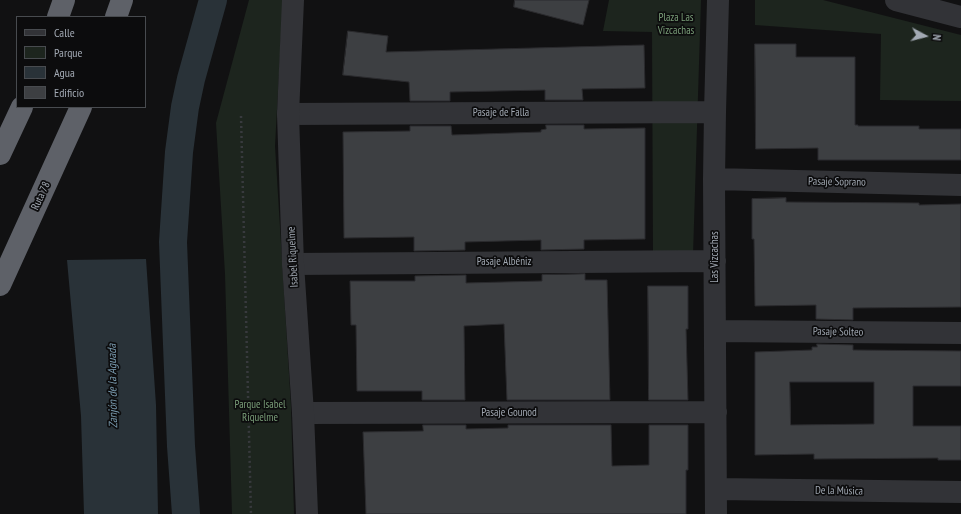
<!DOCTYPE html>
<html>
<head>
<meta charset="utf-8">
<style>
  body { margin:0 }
  #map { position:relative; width:961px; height:514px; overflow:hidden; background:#111112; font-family:"PT Sans Narrow",sans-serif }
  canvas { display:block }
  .legend { position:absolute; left:16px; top:16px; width:130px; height:92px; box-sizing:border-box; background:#0c0c0d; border:1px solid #484b4f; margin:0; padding:5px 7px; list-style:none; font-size:12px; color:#a2a9b3 }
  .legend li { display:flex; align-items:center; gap:8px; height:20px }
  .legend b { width:20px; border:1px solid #484b4f }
  .north { position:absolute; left:905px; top:16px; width:40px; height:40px; -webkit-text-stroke:3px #0c0c0d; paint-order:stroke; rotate:97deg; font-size:11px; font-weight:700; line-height:16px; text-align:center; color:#a2a9b3 }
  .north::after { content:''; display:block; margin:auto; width:14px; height:18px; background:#a2a9b3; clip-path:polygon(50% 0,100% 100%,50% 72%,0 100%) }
</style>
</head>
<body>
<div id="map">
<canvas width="961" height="514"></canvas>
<ul class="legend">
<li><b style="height:5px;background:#323337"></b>Calle</li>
<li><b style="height:11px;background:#1d251e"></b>Parque</li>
<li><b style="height:11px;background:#293238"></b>Agua</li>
<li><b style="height:11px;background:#3d3f42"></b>Edificio</li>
</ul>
<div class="north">N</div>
</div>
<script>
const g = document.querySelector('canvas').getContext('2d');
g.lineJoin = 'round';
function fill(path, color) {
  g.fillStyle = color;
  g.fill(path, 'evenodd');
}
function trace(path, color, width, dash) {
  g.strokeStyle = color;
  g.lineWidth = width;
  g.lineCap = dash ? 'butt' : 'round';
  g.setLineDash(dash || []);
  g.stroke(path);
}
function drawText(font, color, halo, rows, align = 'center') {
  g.font = font + ' "PT Sans Narrow",sans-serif';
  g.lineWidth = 3.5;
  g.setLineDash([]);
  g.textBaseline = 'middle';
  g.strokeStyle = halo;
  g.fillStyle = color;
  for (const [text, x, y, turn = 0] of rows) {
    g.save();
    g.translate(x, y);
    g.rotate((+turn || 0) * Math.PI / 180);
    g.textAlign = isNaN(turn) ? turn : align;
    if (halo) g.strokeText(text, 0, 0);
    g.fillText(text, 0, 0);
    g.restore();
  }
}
fill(new Path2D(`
  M249 0H283L275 146 291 407 294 514H232L225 274 216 123Z
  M609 0H701L693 255 653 254 652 32 603 31Z
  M755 0H823L961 35V101L880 100 881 34 755 25Z`), '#1d251e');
fill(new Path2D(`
  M146 259 156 405 158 514H84L81 416 67 260Z`), '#293238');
trace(new Path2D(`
  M186 514 181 446 173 242 179 152 185 107 191 79 213 0`), '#293238', 28);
const building = new Path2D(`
  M515 0H589L583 25 514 7Z
  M348 31 388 36 386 52 644 45 645 88 582 89 583 100H545V90L450 92V101H410L409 82 343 75Z
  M755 44H796V57H855V125H858V126H919V129H961V160H818V148L756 149Z
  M546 125H584V129L645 128V239L584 240V249L541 250V240L465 242V250L414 251V237L344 238 343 132 410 131V126H451L452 135 541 132V130L546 129Z
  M786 198V202L919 203V205L961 204V307L853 308V320L816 319V305L755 306 754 239H752V199Z
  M585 274V280H607L610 400H507L504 324 464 326 465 400H422V391H357L356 325H351L350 281H415V276L466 275V283L542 281V275Z
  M648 286H688V329H686L688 400H649Z
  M817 344 853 345V350L961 351V386H913V426H961V460H938V458L814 459V454L755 455V352L812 350V347H817ZM790 382H874V424L791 425Z
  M423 425H466V429L508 428V425H611L612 466 649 465V425H688V470H686V514H366L363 432 423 431Z`);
fill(building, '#3d3f42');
trace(building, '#2b2b2e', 1);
trace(new Path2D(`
  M241 116 251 514`), '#383a3e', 2.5, [2, 3]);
trace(new Path2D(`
  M288 114 715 112
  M714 179 961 185
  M293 264 715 261
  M715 331 961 333
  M303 413 716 412
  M716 489 961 492
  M716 514 714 179 715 112 718 0`), '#323337', 22);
trace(new Path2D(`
  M293 0 288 114 293 264 303 413 307 514
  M896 0 961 17`), '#323337', 22);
trace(new Path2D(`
  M58 17 64 0
  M116 17 122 0
  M0 154 22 107
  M0 285 81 107`), '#5e6168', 22);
drawText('11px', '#7a9e79', '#0c0c0d', [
  ["Plaza Las",676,18],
  ["Vizcachas",676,31],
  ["Parque Isabel",260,405],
  ["Riquelme",260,418]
]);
drawText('11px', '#a2a9b3', '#0c0c0d', [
  ["Pasaje de Falla",501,113],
  ["Pasaje Soprano",837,182,1],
  ["Ruta 78",41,196,-65],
  ["Isabel Riquelme",293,257,-93],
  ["Las Vizcachas",715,257,-90],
  ["Pasaje Albéniz",504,262],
  ["Pasaje Solteo",838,332,1],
  ["Pasaje Gounod",509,413],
  ["De la Música",839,491,1]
]);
drawText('italic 12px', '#799aae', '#0c0c0d', [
  ["Zanjón de la Aguada",113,386,-91]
]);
</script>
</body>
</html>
